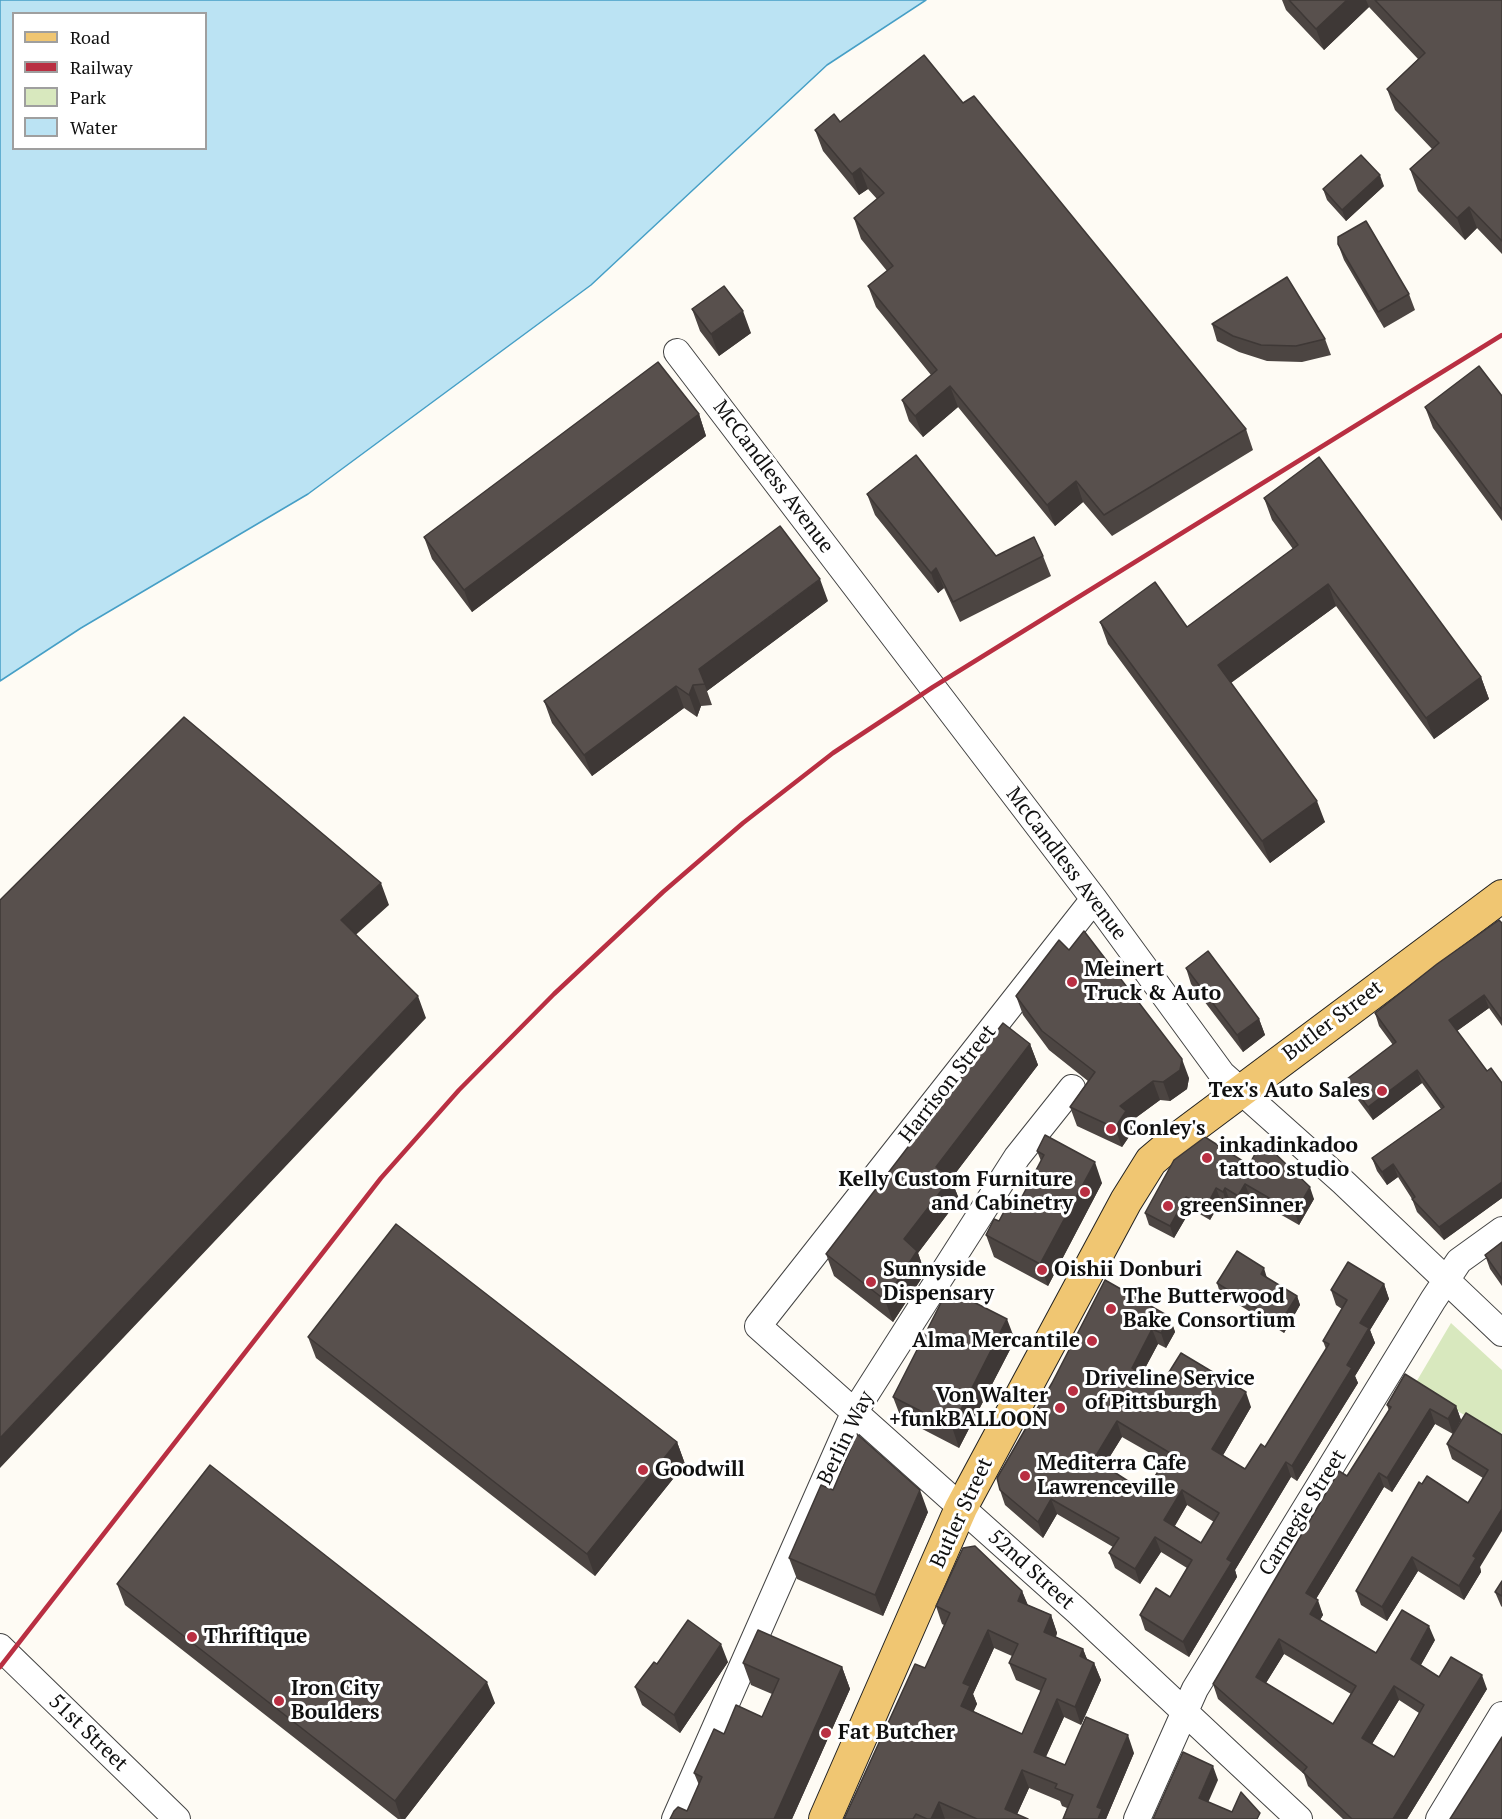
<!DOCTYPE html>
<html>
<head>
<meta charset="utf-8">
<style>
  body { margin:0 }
  #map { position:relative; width:1502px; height:1819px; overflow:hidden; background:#fefbf4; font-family:"PT Serif",serif }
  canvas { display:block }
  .legend { position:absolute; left:12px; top:12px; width:195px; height:138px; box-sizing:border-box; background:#fff; border:2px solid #9f9f9f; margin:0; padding:8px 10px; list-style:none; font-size:18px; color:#101010 }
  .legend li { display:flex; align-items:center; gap:12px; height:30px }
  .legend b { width:30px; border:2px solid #9f9f9f }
</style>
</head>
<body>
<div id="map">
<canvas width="1502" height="1819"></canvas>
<ul class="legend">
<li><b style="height:8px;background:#f0c672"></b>Road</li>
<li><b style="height:8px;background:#b92f42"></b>Railway</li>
<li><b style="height:16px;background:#d8e8be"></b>Park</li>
<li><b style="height:16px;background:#bbe3f3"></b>Water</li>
</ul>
</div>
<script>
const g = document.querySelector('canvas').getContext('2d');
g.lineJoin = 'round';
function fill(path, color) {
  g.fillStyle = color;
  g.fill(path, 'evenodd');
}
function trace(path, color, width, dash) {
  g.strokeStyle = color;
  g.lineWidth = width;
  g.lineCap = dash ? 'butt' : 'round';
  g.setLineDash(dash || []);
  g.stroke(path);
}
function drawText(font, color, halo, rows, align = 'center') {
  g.font = font + ' "PT Serif",serif';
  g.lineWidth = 6;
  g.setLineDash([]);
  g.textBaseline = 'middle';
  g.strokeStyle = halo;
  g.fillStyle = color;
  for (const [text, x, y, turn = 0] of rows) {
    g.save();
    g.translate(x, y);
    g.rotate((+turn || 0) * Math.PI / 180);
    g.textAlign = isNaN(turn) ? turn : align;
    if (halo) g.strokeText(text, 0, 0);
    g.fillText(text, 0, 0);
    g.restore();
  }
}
fill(new Path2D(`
  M1451 1323 1502 1370V1432L1499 1437 1415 1384Z`), '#d8e8be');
const water = new Path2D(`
  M0 0H926L827 65 591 285 308 494 81 628 0 681ZM14 14H206V148H14Z`);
fill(water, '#bbe3f3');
trace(water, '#469fc6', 1.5);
const minor = new Path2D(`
  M677 352 1094 899 1222 1074 1343 1182 1502 1333
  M1094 899 758 1326 1077 1611 1299 1819
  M0 1647 177 1819
  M675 1819 855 1411 1017 1157 1072 1088
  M1137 1819 1195 1689 1433 1300 1459 1261 1502 1230
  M1439 1819 1502 1715`);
const major = new Path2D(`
  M825 1819 961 1508 1126 1201 1151 1161 1177 1139 1502 896`);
trace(minor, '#434343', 28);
trace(major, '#212121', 34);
trace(minor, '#fff', 26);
trace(major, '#f0c672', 32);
trace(new Path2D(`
  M0 1667 381 1178 459 1090 554 994 663 892 743 823 833 753 933 687 1502 335`), '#b92f42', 4.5);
fill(new Path2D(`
  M1282 0H1502V254L1477 228 1465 240 1418 191 1410 169 1432 149 1395 110 1387 89 1418 59 1369 7 1324 50 1286 10Z
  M963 103 1246 429 1253 450 1112 536 1083 502 1055 526 958 407 923 437 909 421 902 400 931 375 876 307 868 286 887 271 861 239 854 218 877 199 868 189 859 195 823 151 815 130 840 122Z
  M1384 186 1346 221 1327 200 1323 189Z
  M1338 244 1409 294 1415 310 1384 328 1344 260Z
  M692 309 751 333 719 356 700 331Z
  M1212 324 1325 339 1331 355 1302 362 1267 361 1239 352 1217 341Z
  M1502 396V521L1433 428 1425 407Z
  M699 414 706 436 472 612 432 559 424 537Z
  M867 494 996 556H1043L1051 576 960 622 944 588 938 593 875 515Z
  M1264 498 1481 677 1489 699 1434 739 1336 606 1231 683 1325 822 1270 863 1108 644 1100 622 1187 627 1293 549 1272 520Z
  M828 601 707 691 712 705 701 706 697 717 684 708 592 776 552 723 544 701Z
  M1502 923V1026L1489 1008 1457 1031 1487 1071 1502 1083V1198L1444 1240 1417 1212 1412 1199 1398 1177 1387 1185 1377 1171 1372 1158 1441 1109 1422 1083 1373 1120 1352 1092 1347 1079 1393 1045 1379 1026 1375 1013Z
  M1186 968 1259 1019 1265 1035 1243 1052 1191 984Z
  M1016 996 1189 1078 1187 1089 1170 1101 1160 1100 1130 1122 1133 1131 1122 1147 1077 1126 1070 1107 1088 1081 1049 1050 1023 1015Z
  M1030 1044 1038 1065 951 1179 959 1199 918 1253 925 1273 893 1322 834 1276 826 1254Z
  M1037 1151 1102 1183 1048 1286 994 1257 986 1235 999 1221 1016 1208 1041 1161Z
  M1249 1165 1314 1199 1299 1225 1250 1197 1243 1208 1230 1201 1227 1204 1221 1201 1210 1220 1191 1209 1174 1238 1149 1225 1145 1213Z
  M1502 1242V1286L1490 1269 1485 1255Z
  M1267 1278 1297 1296 1300 1305 1284 1333 1220 1293 1217 1283Z
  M1384 1284 1389 1299 1370 1330 1375 1343 1355 1376 1358 1383 1297 1481 1291 1477 1235 1570 1237 1577 1189 1657 1145 1630 1140 1615 1170 1597 1187 1568 1161 1552 1140 1584 1115 1568 1109 1553 1113 1547 1057 1514 1043 1538 1005 1505 1000 1490 1052 1383 1170 1317 1175 1332 1166 1348 1158 1344 1142 1374 1161 1385 1251 1407 1223 1455 1245 1469 1265 1447 1326 1349 1323 1341 1342 1309 1336 1305 1331 1290ZM1122 1437 1164 1461 1145 1492 1104 1466ZM1187 1505 1214 1522 1201 1543 1175 1526Z
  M308 1337 677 1442 685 1464 595 1576 316 1358Z
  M1015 1340 959 1448 901 1418 893 1397Z
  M1387 1405 1456 1406 1461 1420 1453 1434 1435 1424 1392 1492 1384 1487 1316 1599 1323 1615 1320 1620 1376 1653 1435 1640 1421 1665 1439 1677 1487 1689 1407 1819H1343L1308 1786 1304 1774 1218 1699 1213 1684 1389 1411ZM1284 1654 1351 1694 1333 1724 1266 1683ZM1399 1700 1419 1713 1394 1757 1372 1744Z
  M1502 1435 1480 1567 1481 1572 1464 1600 1418 1571 1387 1621 1361 1605 1356 1591 1422 1484 1468 1503 1483 1478 1452 1459 1447 1444Z
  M833 1490 928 1512 883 1616 797 1579 789 1558Z
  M1502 1581V1607L1501 1606 1495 1592Z
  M117 1584 495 1703 405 1819H398L125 1605Z
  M1022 1591 1028 1605 1051 1615 1057 1633 1056 1637 1083 1649 1087 1659 1094 1663 1101 1680 1081 1725 1064 1717 1046 1757 1065 1765 1134 1753 1106 1819H1063L1067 1808 1062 1806 1060 1801 1029 1788 1017 1814 1028 1819H844L925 1668 944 1625 942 1624 936 1606ZM994 1648 1012 1656 1009 1663 1016 1680 1041 1691 1022 1734 973 1711 977 1704 973 1694Z
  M728 1662 680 1733 642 1705 635 1687 657 1664Z
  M743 1663 842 1667 850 1689 792 1819H670L687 1811 699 1785 694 1773 724 1734 762 1717 772 1694 751 1685Z`), '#4c4542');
fill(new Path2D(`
  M1347 0H1366L1369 7 1324 50 1316 29Z
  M860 168 868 189 859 195 852 174Z
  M1380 175 1384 186 1346 221 1342 210Z
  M1469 207 1477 228 1465 240 1457 218Z
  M743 311 751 333 719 356 711 334Z
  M950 386 958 407 923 437 915 416Z
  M699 414 706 436 472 612 464 590Z
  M1076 481 1083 502 1055 526 1047 505Z
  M936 568 944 588 938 593 931 573Z
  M820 579 828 601 707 691 699 669Z
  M1328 584 1336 606 1225 687 1218 665Z
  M1481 677 1489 699 1434 739 1426 718Z
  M693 685 701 706 697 717 689 695Z
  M676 686 684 708 592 776 584 755Z
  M1317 801 1325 822 1270 863 1262 841Z
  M381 883 389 905 349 941 341 920Z
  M1484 995 1489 1008 1454 1033 1449 1020Z
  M418 996 426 1018 0 1468V1438Z
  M1259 1019 1265 1035 1243 1052 1237 1035Z
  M1030 1044 1038 1065 951 1179 959 1199 918 1253 925 1273 893 1322 885 1300 904 1239 936 1167Z
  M1182 1059 1189 1078 1187 1089 1170 1101 1163 1082Z
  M1417 1070 1422 1083 1373 1120 1368 1107Z
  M1153 1081 1160 1100 1130 1122 1133 1131 1122 1147 1115 1128 1120 1106Z
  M1095 1162 1102 1183 1048 1286 1040 1264Z
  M1393 1164 1398 1177 1387 1185 1382 1172Z
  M1502 1182V1198L1444 1240 1439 1227Z
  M1245 1184 1250 1197 1243 1208 1238 1196Z
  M1310 1187 1314 1199 1299 1225 1295 1213Z
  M1216 1188 1221 1201 1210 1220 1206 1207Z
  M1225 1188 1230 1201 1227 1204 1223 1192Z
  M1186 1197 1191 1209 1174 1238 1170 1226Z
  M1264 1268 1267 1278 1261 1274Z
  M1384 1284 1389 1299 1370 1330 1375 1343 1355 1376 1358 1383 1297 1481 1292 1466 1347 1365 1360 1323Z
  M1297 1296 1300 1305 1284 1333 1280 1323Z
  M1170 1317 1175 1332 1166 1348 1161 1333Z
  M1007 1319 1015 1340 959 1448 952 1427Z
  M1152 1329 1158 1344 1137 1383 1132 1368Z
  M1246 1392 1251 1407 1218 1464 1212 1449Z
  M1456 1406 1461 1420 1453 1434 1448 1419Z
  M1430 1409 1435 1424 1392 1492 1387 1478Z
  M1117 1421 1122 1437 1099 1474 1094 1459Z
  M677 1442 685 1464 595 1576 587 1554Z
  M1286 1462 1291 1477 1235 1570 1237 1577 1189 1657 1183 1642 1227 1559Z
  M1379 1473 1384 1487 1311 1607 1306 1593Z
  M920 1490 928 1512 883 1616 875 1595Z
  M1182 1490 1187 1505 1169 1535 1164 1520Z
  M1051 1499 1057 1514 1043 1538 1038 1522Z
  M1502 1509V1531L1480 1567 1481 1572 1464 1600 1459 1586 1473 1556Z
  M1155 1537 1161 1552 1140 1584 1135 1569Z
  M1412 1557 1418 1571 1387 1621 1382 1607Z
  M1022 1591 1029 1609 1018 1601Z
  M1318 1600 1323 1615 1315 1628 1310 1614Z
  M1051 1615 1057 1633 1050 1650 1044 1632Z
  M1429 1626 1435 1640 1416 1673 1411 1659Z
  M988 1630 994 1648 973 1694 977 1704 968 1724 961 1706 963 1683Z
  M1279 1639 1284 1654 1261 1691 1256 1677Z
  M721 1644 728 1662 680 1733 674 1715Z
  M1083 1649 1090 1667 1080 1656Z
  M1094 1663 1101 1680 1081 1725 1075 1707Z
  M842 1667 850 1689 792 1819H774Z
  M1482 1675 1487 1689 1407 1819H1393Z
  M487 1682 495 1703 405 1819H401L395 1801Z
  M1394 1686 1399 1700 1367 1752 1362 1738Z
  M1057 1699 1064 1717 1040 1769 1034 1752Z
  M1128 1735 1134 1753 1106 1819H1098L1097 1807Z
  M1213 1766 1218 1780 1204 1812 1199 1798Z
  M1022 1770 1029 1788 1015 1819 1005 1809Z
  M939 1802 945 1819H931Z`), '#3e3836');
const building = new Path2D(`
  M1289 0H1347L1316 29Z
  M1375 0H1502V241L1469 207 1457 218 1410 169 1439 143 1387 89 1425 53Z
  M924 55 963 103 974 96 1246 429 1104 515 1076 481 1047 505 950 386 915 416 902 400 937 370 868 286 893 266 854 218 884 193 860 168 852 174 815 130 834 114 840 122Z
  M1361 155 1380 175 1342 210 1323 189Z
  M1366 221 1409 294 1378 312 1338 244V237Z
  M1287 277 1325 339 1296 346 1261 345 1233 336 1212 324Z
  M724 286 743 311 711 334 692 309Z
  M658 362 699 414 464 590 424 537Z
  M1479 366 1502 396V510L1425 407Z
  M916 455 996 556 1034 537 1043 556 953 602 936 568 931 573 867 494Z
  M1319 457 1481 677 1426 718 1328 584 1218 665 1317 801 1262 841 1100 622 1155 582 1187 627 1298 545 1264 498Z
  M780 526 820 579 699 669 705 684 693 685 689 695 676 686 584 755 544 701Z
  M184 717 381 883 341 920 418 996 0 1438V900Z
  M1499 920 1502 923V1020L1484 995 1449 1020 1487 1071 1491 1068 1502 1083V1182L1439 1227 1412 1199 1415 1197 1393 1164 1382 1172 1372 1158 1444 1107 1417 1070 1368 1107 1347 1079 1396 1042 1375 1013 1437 964Z
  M1084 931 1182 1059 1180 1070 1163 1082 1153 1081 1120 1106 1126 1111 1115 1128 1070 1107 1095 1072 1042 1031 1016 996 1059 940 1069 950Z
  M1208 951 1259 1019 1237 1035 1186 968Z
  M1003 1023 1030 1044 936 1167 951 1178 904 1239 917 1251 885 1300 826 1254Z
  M1045 1135 1095 1162 1040 1264 986 1235 994 1219 999 1221 1008 1204 1016 1208 1044 1155 1037 1151Z
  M1205 1137 1249 1165 1262 1141 1310 1187 1295 1213 1245 1184 1238 1196 1225 1188 1223 1192 1216 1188 1206 1207 1186 1197 1170 1226 1145 1213 1174 1160Z
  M396 1224 677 1442 587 1554 308 1337Z
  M1502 1242V1279L1485 1255Z
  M1237 1251 1264 1268 1261 1274 1297 1296 1280 1323 1217 1283Z
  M1348 1262 1384 1284 1360 1323 1369 1328 1347 1365 1352 1368 1292 1466 1286 1462 1227 1559 1232 1562 1183 1642 1140 1615 1156 1588 1170 1597 1192 1560 1155 1537 1135 1569 1109 1553 1119 1538 1051 1499 1038 1522 1000 1490 997 1478 1052 1383 1105 1280 1170 1317 1161 1333 1152 1329 1132 1368 1161 1385 1181 1353 1246 1392 1212 1449 1245 1469 1261 1444 1265 1447 1329 1344 1323 1341 1347 1300 1331 1290ZM1117 1421 1170 1453 1145 1492 1094 1459ZM1182 1490 1219 1513 1201 1543 1164 1520Z
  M948 1289 1007 1319 952 1427 893 1397Z
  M1405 1374 1456 1406 1448 1419 1430 1409 1387 1478 1379 1473 1306 1593 1318 1600 1310 1614 1376 1653 1402 1610 1429 1626 1411 1659 1439 1677 1451 1657 1482 1675 1393 1819H1352L1303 1772 1307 1767 1213 1684 1339 1471 1347 1476 1391 1407 1387 1405ZM1279 1639 1356 1686 1333 1724 1256 1677ZM1394 1686 1424 1705 1394 1757 1362 1738Z
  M1466 1413 1502 1435V1509L1473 1556 1476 1558 1459 1586 1412 1557 1382 1607 1356 1591 1419 1482 1422 1484 1427 1476 1468 1503 1488 1470 1447 1444Z
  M857 1434 920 1490 875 1595 789 1558 821 1485 833 1490Z
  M210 1465 487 1682 395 1801 117 1584Z
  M975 1546 1022 1591 1018 1601 1051 1615 1044 1632 1083 1649 1080 1656 1094 1663 1075 1707 1057 1699 1034 1752 1065 1765 1086 1717 1128 1735 1097 1807 1102 1809 1098 1819H1063L1073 1795 1055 1788 1057 1784 1022 1770 1005 1809 1028 1819H977L939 1802 931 1819H927L916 1814 913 1819H844L915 1664 925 1668 950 1613 936 1606 963 1548ZM988 1630 1018 1644 1009 1663 1046 1679 1022 1734 961 1706 970 1686 963 1683Z
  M1502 1581V1596L1495 1592Z
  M688 1620 721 1644 674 1715 635 1687 654 1662 657 1664Z
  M758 1630 842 1667 774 1819H670L674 1811 678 1807 687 1811 702 1777 694 1773 714 1729 724 1734 736 1705 762 1717 779 1679 743 1663Z
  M1502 1737V1819H1450Z
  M1183 1752 1213 1766 1199 1798 1232 1812 1241 1792 1260 1813 1257 1819H1153Z`);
fill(building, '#58504d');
trace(building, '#3e3836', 1.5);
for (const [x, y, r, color] of [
  [1072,982,6,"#b92f42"],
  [1382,1091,6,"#b92f42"],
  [1111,1129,6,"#b92f42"],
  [1207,1158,6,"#b92f42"],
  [1085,1192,6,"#b92f42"],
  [1168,1206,6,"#b92f42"],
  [1042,1270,6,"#b92f42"],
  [871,1282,6,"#b92f42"],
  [1111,1309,6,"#b92f42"],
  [1092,1341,6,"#b92f42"],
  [1073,1391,6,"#b92f42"],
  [1060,1408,6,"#b92f42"],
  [643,1470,6,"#b92f42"],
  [1025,1476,6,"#b92f42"],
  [192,1637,6,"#b92f42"],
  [279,1701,6,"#b92f42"],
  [826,1733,6,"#b92f42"]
]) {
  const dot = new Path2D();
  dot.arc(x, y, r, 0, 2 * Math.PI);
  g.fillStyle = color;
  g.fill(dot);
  trace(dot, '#fff', 2);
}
drawText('21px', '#101010', '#fff', [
  ["McCandless Avenue",773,477,53],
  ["McCandless Avenue",1066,864,53],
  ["Butler Street",1333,1021,-37],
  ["Harrison Street",948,1084,-52],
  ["Berlin Way",846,1438,-64],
  ["Butler Street",962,1513,-65],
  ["Carnegie Street",1303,1513,-58],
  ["52nd Street",1031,1570,42],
  ["51st Street",88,1733,44]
]);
drawText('bold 21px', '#101010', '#fff', [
  ["Meinert",1084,970],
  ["Truck & Auto",1084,994],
  ["Tex's Auto Sales",1370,1091,"right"],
  ["Conley's",1123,1129],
  ["inkadinkadoo",1219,1146],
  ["tattoo studio",1219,1170],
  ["Kelly Custom Furniture",1073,1180,"right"],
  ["and Cabinetry",1073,1204,"right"],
  ["greenSinner",1180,1206],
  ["Sunnyside",883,1270],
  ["Dispensary",883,1294],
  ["Oishii Donburi",1054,1270],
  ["The Butterwood",1123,1297],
  ["Bake Consortium",1123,1321],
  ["Alma Mercantile",1080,1341,"right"],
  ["Driveline Service",1085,1379],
  ["of Pittsburgh",1085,1403],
  ["Von Walter",1048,1396,"right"],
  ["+funkBALLOON",1048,1420,"right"],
  ["Mediterra Cafe",1037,1464],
  ["Lawrenceville",1037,1488],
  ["Goodwill",655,1470],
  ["Thriftique",204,1637],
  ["Iron City",291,1689],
  ["Boulders",291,1713],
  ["Fat Butcher",838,1733]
], 'left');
</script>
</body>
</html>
